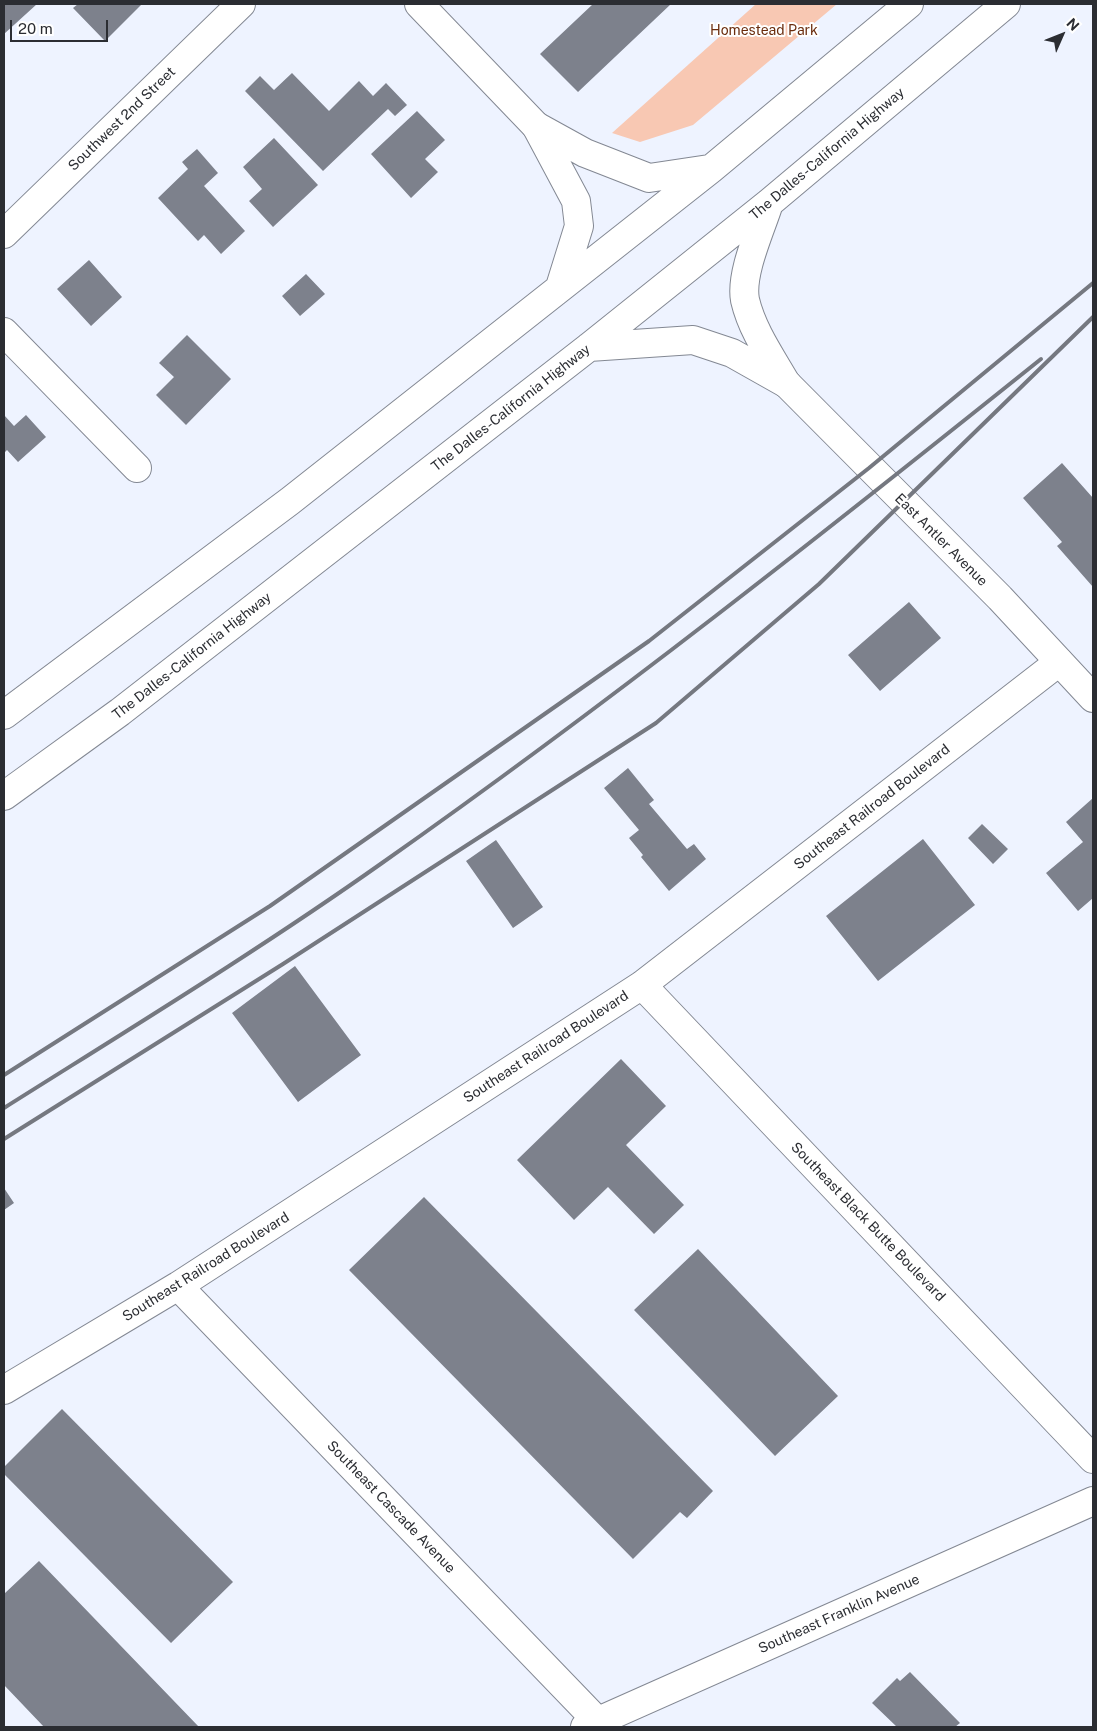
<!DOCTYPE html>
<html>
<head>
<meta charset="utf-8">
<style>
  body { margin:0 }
  #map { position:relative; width:1097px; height:1731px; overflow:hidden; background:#eef3ff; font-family:"Public Sans",sans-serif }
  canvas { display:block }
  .frame { position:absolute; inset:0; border:5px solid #2b2d32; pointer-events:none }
  .north { position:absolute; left:1037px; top:10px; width:50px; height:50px; -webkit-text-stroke:4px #fff; paint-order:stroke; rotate:46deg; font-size:14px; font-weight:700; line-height:20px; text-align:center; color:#2b2d32 }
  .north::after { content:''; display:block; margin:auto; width:18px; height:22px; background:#2b2d32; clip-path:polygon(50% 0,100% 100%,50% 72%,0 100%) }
  .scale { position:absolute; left:10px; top:20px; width:98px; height:22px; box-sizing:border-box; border:2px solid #2b2d32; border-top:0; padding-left:6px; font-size:15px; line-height:18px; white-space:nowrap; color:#2b2d32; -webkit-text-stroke:4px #fff; paint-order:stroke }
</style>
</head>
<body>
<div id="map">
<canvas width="1097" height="1731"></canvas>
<div class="frame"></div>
<div class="north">N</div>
<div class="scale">20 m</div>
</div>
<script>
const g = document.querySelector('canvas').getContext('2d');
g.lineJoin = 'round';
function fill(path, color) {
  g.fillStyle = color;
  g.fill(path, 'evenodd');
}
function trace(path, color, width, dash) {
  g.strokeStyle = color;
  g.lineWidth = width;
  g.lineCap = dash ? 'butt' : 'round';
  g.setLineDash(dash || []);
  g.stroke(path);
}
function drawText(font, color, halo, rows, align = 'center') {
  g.font = font + ' "Public Sans",sans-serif';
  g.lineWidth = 4;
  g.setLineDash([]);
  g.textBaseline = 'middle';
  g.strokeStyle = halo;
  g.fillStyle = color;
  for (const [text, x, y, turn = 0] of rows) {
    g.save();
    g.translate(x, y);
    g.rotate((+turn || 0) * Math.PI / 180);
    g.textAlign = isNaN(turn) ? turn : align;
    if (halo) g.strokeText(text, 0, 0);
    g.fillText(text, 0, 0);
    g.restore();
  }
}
fill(new Path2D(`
  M756 4H837L693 125 640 142 612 133Z`), '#f8c8b3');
fill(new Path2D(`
  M4 4H37L4 34Z
  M78 4H139L141 5 105 41 73 8Z
  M593 4H671L578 92 540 54Z
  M292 73 329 111 359 81 373 96 386 83 407 105 395 116 388 109 323 171 245 91 260 76 274 90Z
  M417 111 445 140 425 159 438 172 411 198 371 154Z
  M274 138 318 185 273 227 249 201 262 189 243 167Z
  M197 149 218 173 204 186 245 231 221 254 204 235 198 241 158 198 188 169 182 162Z
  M89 260 122 297 91 326 57 289Z
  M306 274 325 294 300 316 282 296Z
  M187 335 231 379 186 425 156 395 174 377 159 363Z
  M4 415 14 426 26 415 46 437 18 462 7 450 4 453Z
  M1062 463 1093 498V587L1057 546 1062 542 1023 498Z
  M909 602 941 638 880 691 848 655Z
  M628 768 654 800 649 804 687 849 694 844 706 859 669 891 641 857 643 855 629 838 639 830 604 788Z
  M1093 798V898L1078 911 1046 873 1083 842 1066 822Z
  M982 824 1008 849 993 864 968 838Z
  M923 839 975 905 878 981 826 916Z
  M496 840 543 907 513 928 466 861Z
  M295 966 361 1055 298 1102 232 1013Z
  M621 1059 666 1106 626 1145 684 1205 654 1234 608 1187 574 1220 517 1160Z
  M4 1188 14 1203 4 1210Z
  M424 1197 713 1491 687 1518 680 1512 633 1559 349 1270Z
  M698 1249 838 1396 775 1456 634 1310Z
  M62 1409 233 1582 171 1643 4 1474V1467Z
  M39 1561 199 1727H44L4 1685V1594Z
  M910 1672 960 1723 955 1727H897L872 1703 897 1678 900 1681Z`), '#7d818c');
const street = new Path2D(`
  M4 234 241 4
  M4 332 137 468
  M642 985 1093 1459
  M178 1286 603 1727
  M4 1390 178 1286 642 985 1059 662
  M585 1727 1093 1501`);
const secondary = new Path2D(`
  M419 4 536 126
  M787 384 1000 598 1093 698`);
const highway = new Path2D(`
  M536 126 585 153 649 178 709 169
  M536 126 576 201 579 226 560 287
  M769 203C761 229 740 273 745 300 752 330 771 357 786 383
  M589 347 693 340 732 353 787 384
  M4 715 290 501 711 169 909 4
  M4 796 120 712 589 347 769 203 1006 4`);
trace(street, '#838893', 30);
trace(secondary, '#838893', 30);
trace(highway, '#838893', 30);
trace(street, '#fff', 28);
trace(secondary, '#fff', 28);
trace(highway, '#fff', 28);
trace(new Path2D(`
  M4 1075 270 906 649 641 869 468 1093 283
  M4 1108C131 1028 259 950 382 863 608 704 825 532 1041 359
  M4 1139 283 964 656 723 819 584 1093 317`), '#757880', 4);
drawText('14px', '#6b2d0e', '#fff', [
  ["Homestead Park",764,31]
]);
drawText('14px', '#2b2d32', '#fff', [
  ["Southwest 2nd Street",122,119,-44],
  ["The Dalles-California Highway",827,154,-40],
  ["The Dalles-California Highway",511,408,-38],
  ["East Antler Avenue",941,540,45],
  ["The Dalles-California Highway",192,656,-38],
  ["Southeast Railroad Boulevard",872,807,-38],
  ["Southeast Railroad Boulevard",546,1047,-33],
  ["Southeast Black Butte Boulevard",868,1222,46],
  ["Southeast Railroad Boulevard",206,1267,-32],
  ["Southeast Cascade Avenue",391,1507,46],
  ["Southeast Franklin Avenue",839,1614,-24]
]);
</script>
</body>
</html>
